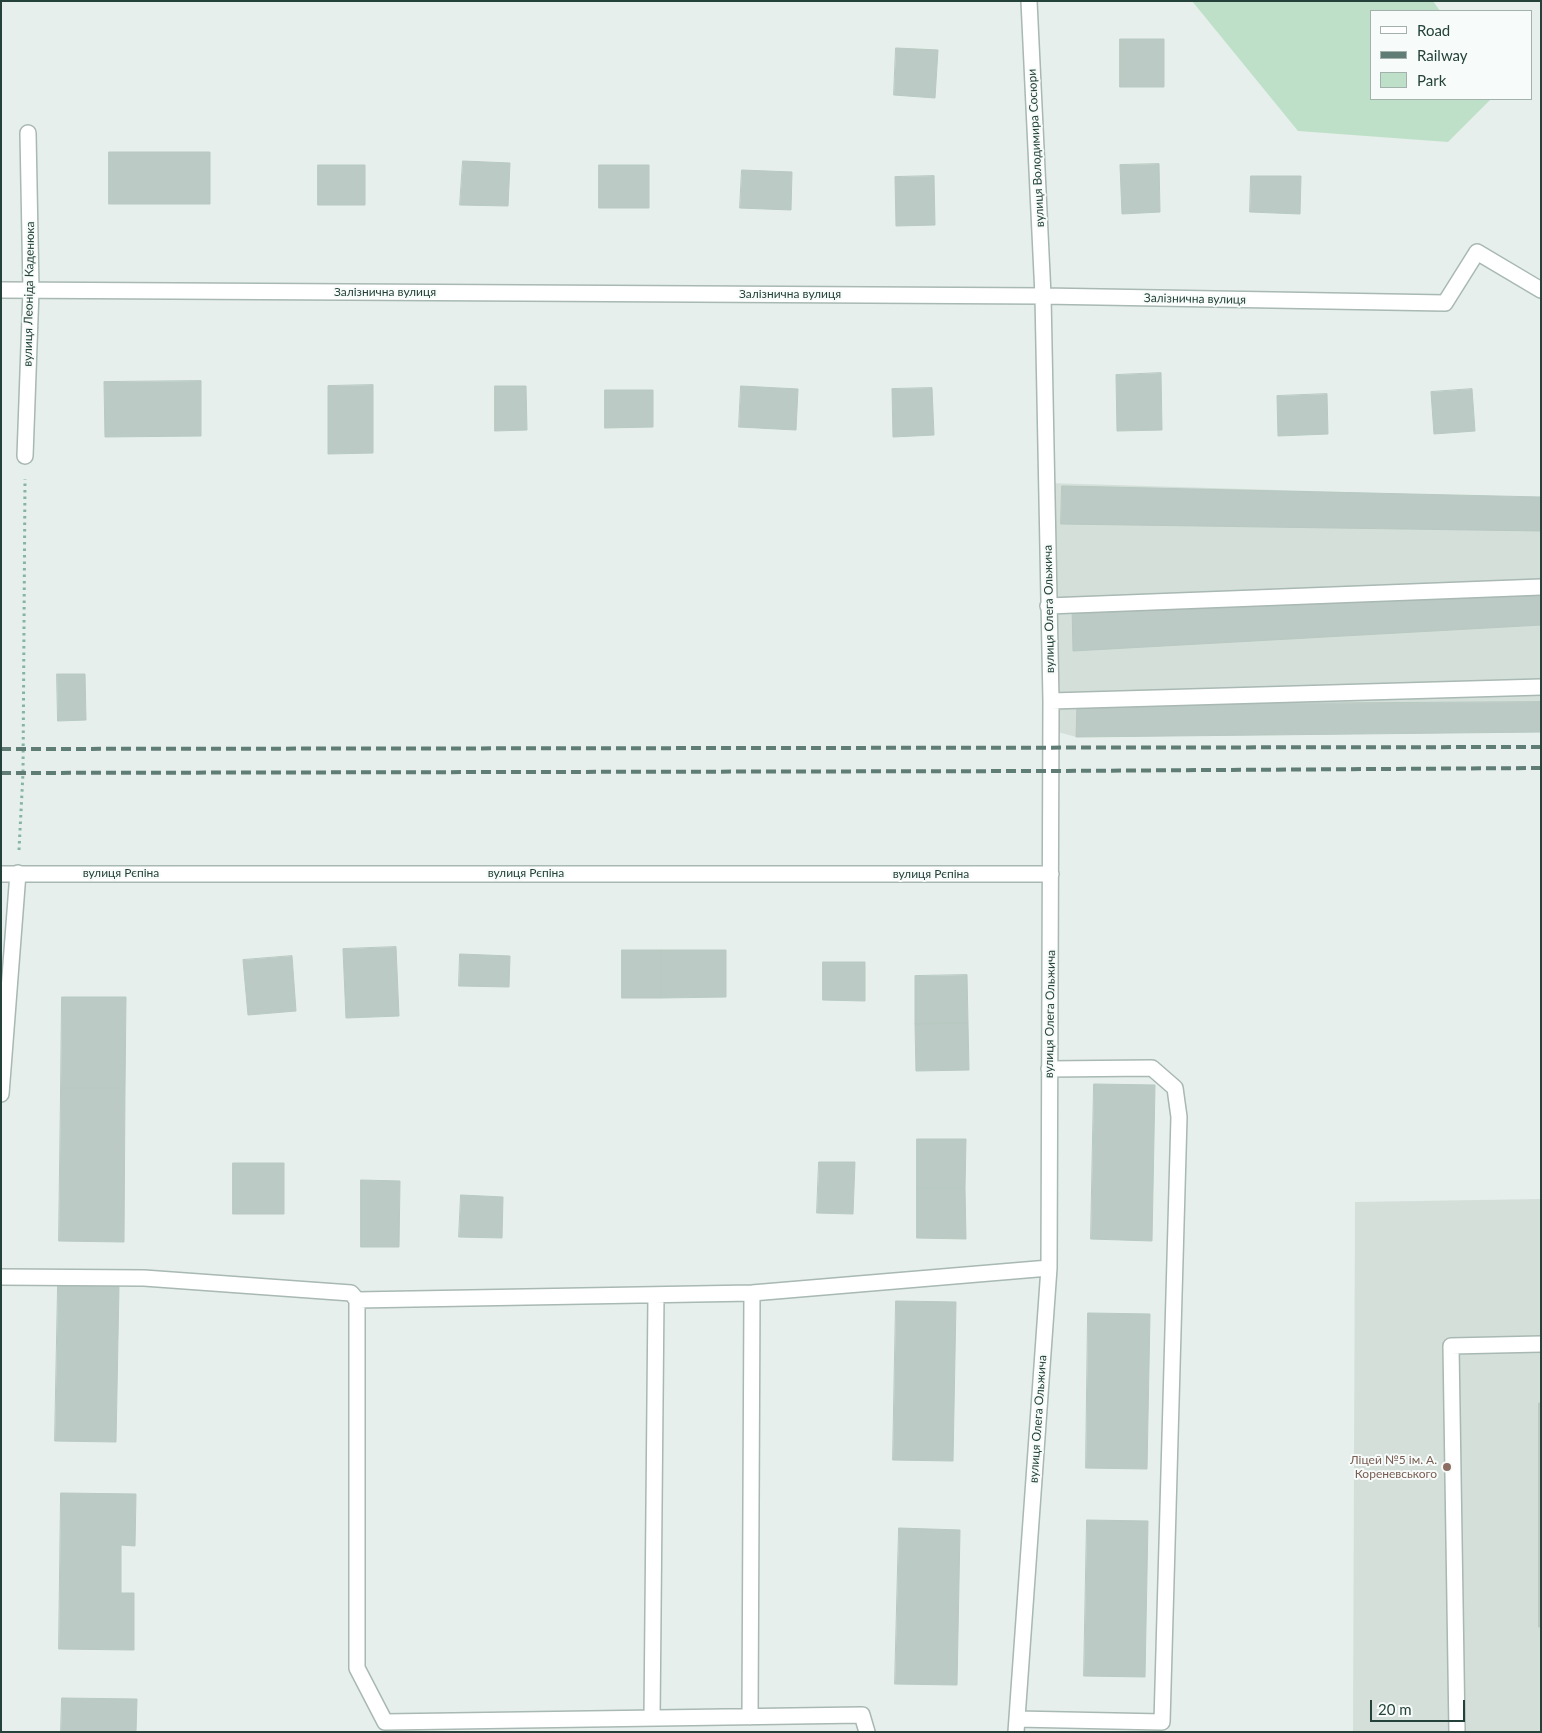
<!DOCTYPE html>
<html>
<head>
<meta charset="utf-8">
<style>
  body { margin:0 }
  #map { position:relative; width:1542px; height:1733px; overflow:hidden; background:#e6efeb; font-family:Lato,sans-serif }
  canvas { display:block }
  .frame { position:absolute; inset:0; border:2px solid #24423a; pointer-events:none }
  .legend { position:absolute; left:1370px; top:10px; width:162px; height:90px; box-sizing:border-box; background:#f7fbf9; border:1px solid #a3b1ad; margin:0; padding:6px 9px; list-style:none; font-size:15px; color:#24423a }
  .legend li { display:flex; align-items:center; gap:10px; height:25px }
  .legend b { width:25px; border:1px solid #a3b1ad }
  .scale { position:absolute; left:1370px; top:1700px; width:95px; height:22px; box-sizing:border-box; border:2px solid #24423a; border-top:0; padding-left:6px; font-size:15px; line-height:18px; white-space:nowrap; color:#24423a; -webkit-text-stroke:4px #f7fbf9; paint-order:stroke }
</style>
</head>
<body>
<div id="map">
<canvas width="1542" height="1733"></canvas>
<div class="frame"></div>
<ul class="legend">
<li><b style="height:6px;background:#fff"></b>Road</li>
<li><b style="height:6px;background:#5f7d75"></b>Railway</li>
<li><b style="height:14px;background:#bfe0c8"></b>Park</li>
</ul>
<div class="scale">20 m</div>
</div>
<script>
const g = document.querySelector('canvas').getContext('2d');
g.lineJoin = 'round';
function fill(path, color) {
  g.fillStyle = color;
  g.fill(path, 'evenodd');
}
function trace(path, color, width, dash) {
  g.strokeStyle = color;
  g.lineWidth = width;
  g.lineCap = dash ? 'butt' : 'round';
  g.setLineDash(dash || []);
  g.stroke(path);
}
function drawText(font, color, halo, rows, align = 'center') {
  g.font = font + ' Lato,sans-serif';
  g.lineWidth = 4;
  g.setLineDash([]);
  g.textBaseline = 'middle';
  g.strokeStyle = halo;
  g.fillStyle = color;
  for (const [text, x, y, turn = 0] of rows) {
    g.save();
    g.translate(x, y);
    g.rotate((+turn || 0) * Math.PI / 180);
    g.textAlign = isNaN(turn) ? turn : align;
    if (halo) g.strokeText(text, 0, 0);
    g.fillText(text, 0, 0);
    g.restore();
  }
}
fill(new Path2D(`
  M1048 483 1541 498V732L1076 737 1058 732Z
  M1541 1199V1732H1353L1355 1202Z`), '#d4dfda');
fill(new Path2D(`
  M1192 1H1433L1440 11H1371V99H1491L1448 142 1298 131Z`), '#bfe0c8');
const building = new Path2D(`
  M1120 39H1164V87H1120Z
  M896 48 938 50 935 98 894 95Z
  M109 152H210V204H109Z
  M463 161 510 163 508 206 460 205Z
  M1159 164 1160 212 1122 214 1120 165Z
  M318 165H365V205H318Z
  M599 165H649V208H599Z
  M742 170 792 172 791 210 740 208Z
  M934 176 935 225 896 226 895 177Z
  M1251 176H1301L1300 214 1250 212Z
  M1161 373 1162 430 1117 431 1116 375Z
  M201 381V436L105 437 104 382Z
  M373 385V453L328 454V386Z
  M495 386H526L527 430 495 431Z
  M741 386 798 389 796 430 739 427Z
  M932 388 934 435 893 437 892 389Z
  M1472 389 1475 431 1434 434 1431 392Z
  M605 390H653V427L605 428Z
  M1327 394 1328 434 1278 436 1277 396Z
  M1062 486 1541 497V531L1061 524Z
  M1541 589V625L1073 651 1072 605Z
  M57 674H85L86 720 58 721Z
  M1541 702V732L1076 737 1077 705Z
  M396 947 399 1016 346 1018 343 949Z
  M622 950H661V998H622Z
  M661 950H726V997L661 998Z
  M460 954 510 956 509 987 459 986Z
  M292 956 296 1011 248 1015 243 960Z
  M823 962H865V1001L823 1000Z
  M967 975 968 1023 915 1024V976Z
  M62 997H126L125 1088H61Z
  M968 1023 969 1070 916 1071 915 1024Z
  M1094 1084 1155 1085 1152 1241 1091 1239Z
  M61 1088H125L124 1242 59 1241Z
  M917 1139H966L965 1188H917Z
  M819 1162H855L853 1214 817 1213Z
  M233 1163H284V1214H233Z
  M361 1180 400 1181 399 1247H361Z
  M917 1188H965L966 1239 917 1238Z
  M461 1195 503 1197 502 1238 459 1237Z
  M58 1285 119 1286 116 1442 55 1441Z
  M896 1301 956 1302 953 1461 893 1460Z
  M1088 1313 1150 1314 1147 1469 1086 1468Z
  M1539 1403H1541V1627H1539Z
  M61 1493 136 1494 135 1546 121 1545V1593H134V1650L59 1649Z
  M1087 1520 1148 1521 1145 1677 1084 1676Z
  M899 1528 960 1530 957 1685 895 1684Z
  M62 1698 137 1699 136 1732H61Z`);
fill(building, '#bbcac4');
trace(building, '#b8c9c2', 1);
const minor = new Path2D(`
  M1 290 1043 296 1445 303 1477 252 1541 290
  M25 456 31 290 28 133
  M1048 606 1541 587
  M1051 701 1541 687
  M1 874H1051
  M1 1094 18 873
  M1 1277 144 1278 351 1293 357 1300 752 1293 1049 1268
  M357 1300V1668L385 1722 862 1715 867 1732
  M750 1717 752 1293
  M652 1718 656 1295
  M1017 1719 1162 1722 1179 1117 1175 1088 1152 1068 1049 1069
  M1016 1732 1049 1268 1051 701 1043 296 1029 1
  M1457 1732 1451 1346 1541 1344`);
trace(minor, '#a8b8b2', 18);
trace(new Path2D(`
  M19 850 23 773 25 479`), '#86b3a5', 3, [2.5, 4]);
trace(minor, '#fff', 15);
trace(new Path2D(`
  M1 749 1541 747
  M1 773 1052 771 1541 768`), '#5f7d75', 4, [10, 5]);
for (const [x, y, r, color] of [
  [1447,1467,5,"#8d6e63"]
]) {
  const dot = new Path2D();
  dot.arc(x, y, r, 0, 2 * Math.PI);
  g.fillStyle = color;
  g.fill(dot);
  trace(dot, '#f7fbf9', 2);
}
drawText('12px', '#24423a', '#f7fbf9', [
  ["вулиця Володимира Сосюри",1036,148,-93],
  ["Залізнична вулиця",385,292],
  ["вулиця Леоніда Каденюка",29,294,-89],
  ["Залізнична вулиця",790,294],
  ["Залізнична вулиця",1195,299,1],
  ["вулиця Олега Ольжича",1049,609,-91],
  ["вулиця Рєпіна",121,873],
  ["вулиця Рєпіна",526,873],
  ["вулиця Рєпіна",931,874],
  ["вулиця Олега Ольжича",1050,1014,-89],
  ["вулиця Олега Ольжича",1038,1419,-86]
]);
drawText('12px', '#785e54', '#f7fbf9', [
  ["Ліцей №5 ім. А.",1437,1460],
  ["Кореневського",1437,1474]
], 'right');
</script>
</body>
</html>
